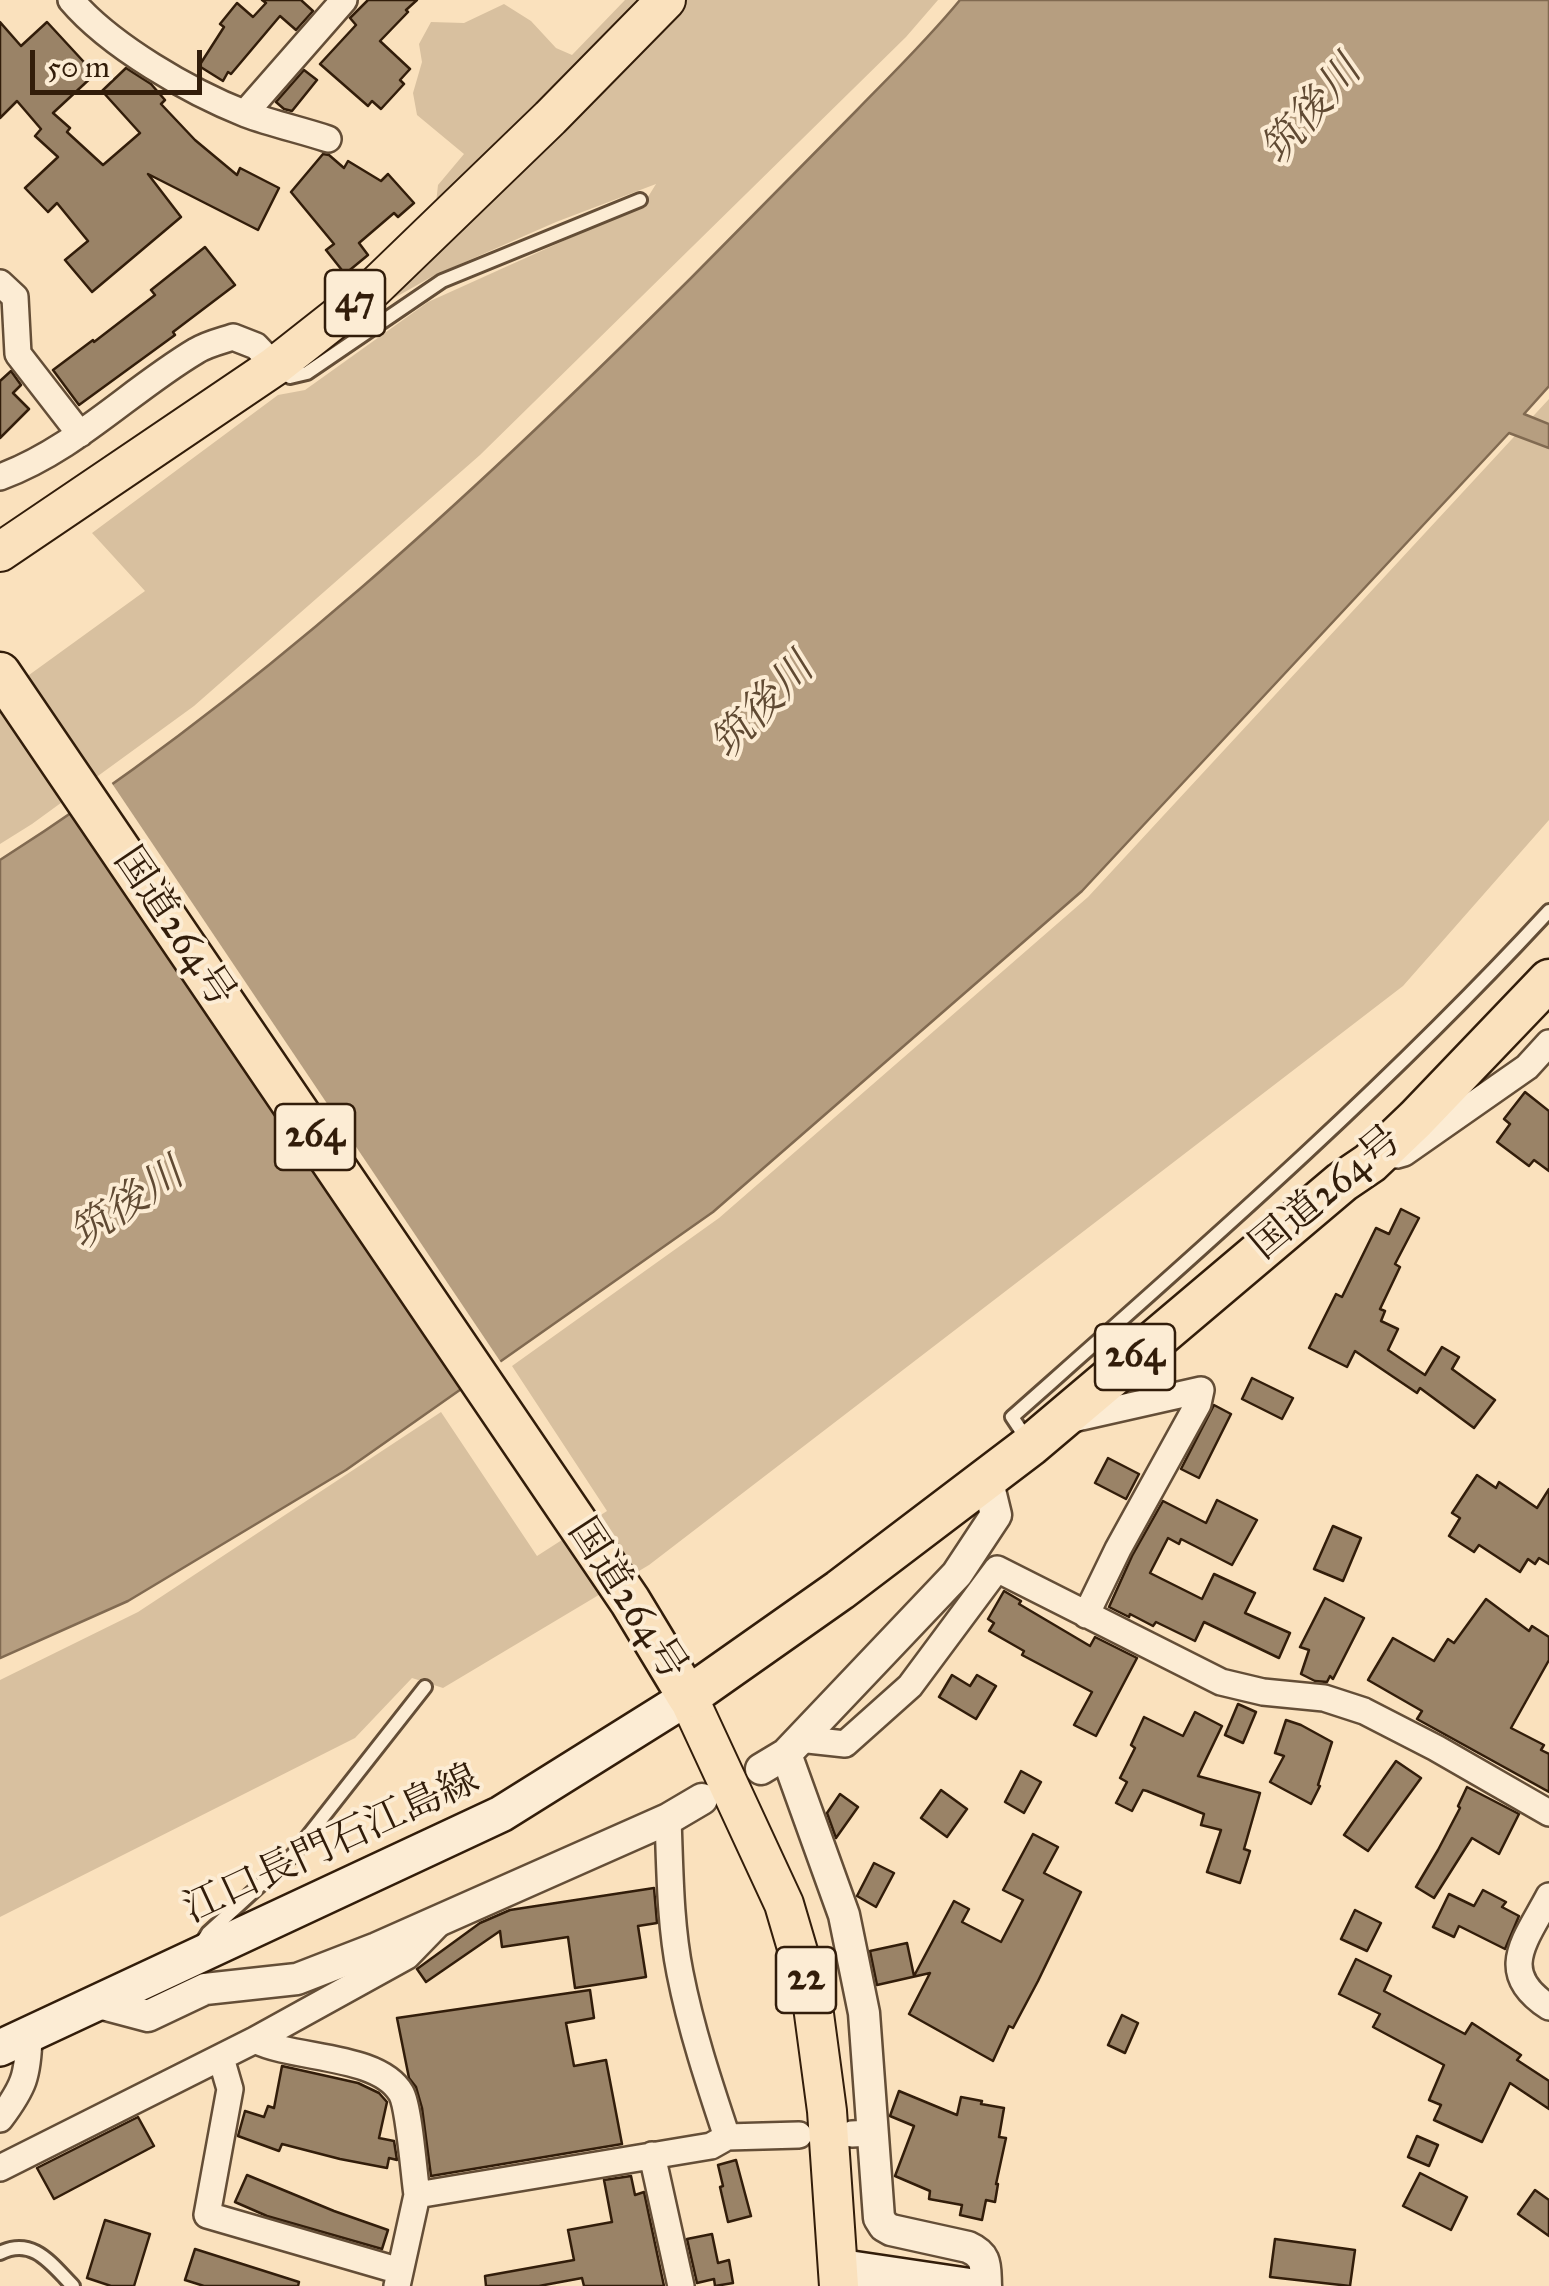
<!DOCTYPE html>
<html>
<head>
<meta charset="utf-8">
<style>
  body { margin:0 }
  #map { position:relative; width:1549px; height:2286px; overflow:hidden; background:#fae1bd; font-family:"IM FELL Great Primer",serif }
  canvas { display:block }
  .scale { position:absolute; left:30px; top:50px; width:172px; height:45px; box-sizing:border-box; border:5px solid #321d0a; border-top:0; padding-left:12px; font-size:30px; line-height:35px; white-space:nowrap; color:#321d0a; -webkit-text-stroke:8px #fcecd4; paint-order:stroke }
</style>
</head>
<body>
<div id="map">
<canvas width="1549" height="2286"></canvas>
<div class="scale">50 m</div>
</div>
<script>
const g = document.querySelector('canvas').getContext('2d');
g.lineJoin = 'round';
function fill(path, color) {
  g.fillStyle = color;
  g.fill(path, 'evenodd');
}
function trace(path, color, width, dash) {
  g.strokeStyle = color;
  g.lineWidth = width;
  g.lineCap = dash ? 'butt' : 'round';
  g.setLineDash(dash || []);
  g.stroke(path);
}
function drawText(font, color, halo, rows, align = 'center') {
  g.font = font + ' "IM FELL Great Primer","Noto Serif JP",serif';
  g.lineWidth = 8;
  g.setLineDash([]);
  g.textBaseline = 'middle';
  g.strokeStyle = halo;
  g.fillStyle = color;
  for (const [text, x, y, turn = 0] of rows) {
    g.save();
    g.translate(x, y);
    g.rotate((+turn || 0) * Math.PI / 180);
    g.textAlign = isNaN(turn) ? turn : align;
    if (halo) g.strokeText(text, 0, 0);
    g.fillText(text, 0, 0);
    g.restore();
  }
}
fill(new Path2D(`
  M625 0H647L435 212 438 185 464 154 417 115 413 93 422 62 419 44 431 22 464 23 504 4 531 21 556 48 572 55Z
  M685 0H938L906 37 480 455 194 706 32 824 0 844V696L145 591 92 533 278 395 305 390 428 302 643 205 656 184 556 222 433 276 373 310Z
  M1549 399V820L1403 986 649 1565 443 1688 412 1678 355 1738 0 1917V1680L138 1612 441 1412 537 1556 607 1511 512 1366 719 1218 1088 897Z`), '#d8c09f');
const water = new Path2D(`
  M960 0H1549V386L1524 414 1549 424V448L1509 433 1082 891 713 1212 346 1470 128 1601 0 1658V860C256 697 478 490 692 277 747 222 802 166 857 110 892 74 928 39 960 0Z`);
fill(water, '#b69e80');
trace(water, '#816a51', 2.5);
fill(new Path2D(`
  M109 779 504 1367 471 1390 75 803Z`), '#fae1bd');
const building = new Path2D(`
  M262 0H301L313 11 296 30 280 16 231 74 228 72 223 81 199 66 224 27 220 24 237 3 253 17 266 3Z
  M368 0H417L406 10 408 12 380 41 410 69 400 80 404 84 381 109 372 101 368 106 320 64 356 25 350 18Z
  M0 22 21 46 47 22 95 74 53 113 70 128 67 132 103 165 140 133 102 91 126 68 151 84 165 100 161 104 195 140 237 175 240 168 279 188 258 230 148 174 181 217 92 292 65 260 88 241 57 203 48 212 25 188 58 157 35 136 41 129 17 101 0 118Z
  M304 70 317 80 292 111 284 109 276 102Z
  M323 154 329 155 344 168 348 161 381 181 388 174 414 203 398 217 394 213 359 243 368 255 345 274 326 250 334 244 291 192Z
  M205 247 235 285 173 332 175 335 79 405 53 370 93 340 94 342 155 295 151 290Z
  M11 371 21 385 13 393 29 409 0 438V381Z
  M1525 1092 1549 1111V1171L1534 1160 1529 1166 1497 1142 1510 1124 1504 1119Z
  M1401 1209 1419 1218 1395 1264 1400 1267 1380 1309 1385 1311 1381 1321 1398 1329 1388 1350 1425 1375 1442 1347 1459 1357 1452 1369 1495 1400 1474 1428 1420 1388 1417 1393 1355 1351 1347 1367 1309 1348 1336 1294 1342 1297 1376 1228 1389 1234Z
  M1252 1378 1293 1398 1282 1419 1242 1399Z
  M1214 1405 1231 1414 1199 1478 1181 1469Z
  M1108 1458 1139 1474 1126 1499 1095 1483Z
  M1477 1475 1496 1488 1499 1482 1537 1508 1549 1489V1564L1539 1558 1535 1564 1528 1559 1520 1572 1479 1545 1474 1552 1449 1536 1460 1518 1452 1513Z
  M1217 1500 1257 1520 1232 1565 1181 1539 1179 1544 1168 1538 1150 1573 1202 1599 1214 1574 1255 1593 1245 1613 1290 1633 1279 1658 1204 1622 1195 1641 1156 1622 1153 1626 1130 1614 1129 1617 1109 1607 1132 1556 1163 1501 1206 1523Z
  M1333 1526 1361 1538 1343 1581 1314 1569Z
  M1004 1591 1021 1601 1019 1604 1090 1646 1095 1637 1137 1658 1096 1736 1074 1725 1092 1692 1022 1655 1024 1651 989 1631 994 1623 988 1619Z
  M1325 1598 1364 1618 1333 1679 1330 1676 1327 1682 1315 1681 1301 1674 1309 1650 1300 1647Z
  M1486 1599 1529 1631 1532 1626 1549 1637V1660L1511 1728 1544 1745 1541 1750 1549 1754V1792L1417 1719 1422 1711 1368 1680 1393 1638 1434 1661 1448 1639 1454 1643Z
  M952 1675 970 1686 977 1675 996 1686 976 1719 939 1697Z
  M1238 1704 1256 1712 1243 1743 1225 1735Z
  M1195 1712 1222 1726 1198 1776 1260 1793 1244 1849 1250 1851 1240 1883 1207 1872 1221 1830 1201 1825 1204 1814 1147 1791 1143 1790 1132 1811 1116 1803 1127 1782 1120 1778 1135 1748 1131 1745 1144 1717 1183 1736Z
  M1286 1720 1301 1725 1332 1742 1318 1785 1320 1786 1311 1804 1270 1782 1284 1756 1275 1753Z
  M1396 1761 1421 1778 1368 1851 1344 1835Z
  M1021 1771 1041 1782 1024 1813 1005 1802Z
  M1467 1787 1519 1814 1499 1854 1472 1838 1434 1898 1416 1887 1438 1850 1460 1808 1458 1806Z
  M941 1790 967 1809 947 1837 921 1818Z
  M840 1794 858 1807 836 1838 827 1813Z
  M1033 1834 1058 1847 1044 1873 1081 1892 1038 1981 1013 2028 1009 2026 993 2061 909 2014 930 1973 877 1985 870 1951 907 1943 914 1976 954 1901 969 1909 962 1922 1001 1942 1023 1900 1003 1890Z
  M874 1863 894 1873 876 1907 857 1896Z
  M654 1888 657 1923 638 1926 646 1977 575 1988 568 1937 502 1947 500 1931 426 1982 417 1969 480 1923 510 1910Z
  M1483 1890 1506 1902 1502 1907 1519 1916 1505 1949 1459 1926 1454 1937 1433 1927 1449 1894 1474 1906Z
  M1355 1910 1381 1923 1367 1951 1341 1939Z
  M1356 1959 1391 1976 1384 1991 1465 2034 1472 2023 1521 2055 1517 2060 1549 2081V2109L1510 2083 1482 2142 1434 2120 1441 2105 1429 2100 1444 2065 1373 2027 1380 2014 1339 1994Z
  M590 1990 594 2018 566 2023 574 2066 606 2060 622 2144 431 2176 422 2108 416 2087 409 2078 397 2018Z
  M1122 2015 1138 2023 1125 2053 1108 2045Z
  M282 2066 358 2083 379 2093 387 2102 379 2138 394 2141 397 2160 389 2158 387 2168 340 2159 282 2144 279 2151 238 2136 245 2111 264 2117 268 2106 274 2108Z
  M899 2091 957 2115 961 2097 982 2101 981 2104 1004 2108 999 2137 1006 2138 996 2184H998L995 2202 986 2200 982 2220 960 2215 962 2205 929 2199 930 2191 895 2176 914 2126 890 2116Z
  M138 2117 154 2146 54 2199 37 2168Z
  M1417 2136 1438 2145 1429 2166 1408 2157Z
  M736 2160 751 2216 728 2222 720 2187 723 2186 718 2165Z
  M1420 2173 1467 2197 1451 2230 1403 2206Z
  M247 2175 334 2211 388 2230 382 2249 267 2216 235 2202Z
  M631 2176 635 2195 644 2192 664 2286H584L582 2278 539 2286H486L485 2276 574 2260 568 2230 612 2222 604 2180Z
  M1535 2190 1549 2200V2236L1518 2214Z
  M105 2220 150 2234 134 2286H111L87 2278Z
  M712 2234 718 2263 729 2260 733 2283 715 2286 714 2279 697 2283 687 2239Z
  M1275 2239 1355 2250 1350 2286 1270 2277Z
  M195 2249 299 2282 298 2286H204L185 2280Z`);
fill(building, '#9a8367');
trace(building, '#321d0a', 2.5);
const service = new Path2D(`
  M280 369 290 377 307 373 442 281 640 200
  M1028 1441 1012 1417C1196 1254 1382 1092 1549 911
  M203 1941 208 1933 293 1855 425 1687
  M0 2253C33 2236 52 2265 73 2286`);
const minor = new Path2D(`
  M71 0C110 46 190 92 246 114 273 124 301 130 328 139
  M245 113 344 0
  M0 283 15 297 18 354 80 434
  M0 477C74 450 129 391 196 351 207 344 221 341 233 337L256 346 275 366
  M1397 1155 1404 1153 1527 1067 1549 1043
  M1068 1420 1201 1390 1198 1404 1118 1549 1086 1615
  M799 1739 845 1744 910 1686 997 1569 1221 1682 1263 1692 1324 1698 1364 1711 1436 1748 1549 1813
  M668 1819C670 1870 670 1923 680 1973 691 2029 709 2083 727 2137
  M1549 1896C1526 1940 1495 1972 1549 2007
  M255 2040C295 2060 378 2054 401 2093 409 2106 414 2175 417 2195
  M221 2058 230 2089 207 2215 400 2271
  M0 2119C24 2087 28 2076 29 2036
  M852 2134 872 2133
  M652 2155 681 2286
  M0 2168 255 2040 407 1956 440 1922
  M397 2286 417 2195 711 2146 727 2137 799 2135`);
const tertiary = new Path2D(`
  M786 1754 844 1915 864 2013 879 2218 884 2226 891 2230 968 2247C988 2256 985 2266 986 2286
  M761 1769 786 1754 957 1574 996 1515 987 1478
  M99 2003 148 2016 205 1989 297 1979 377 1948 668 1819 702 1799`);
const secondary = new Path2D(`
  M0 2048 501 1814 688 1697
  M838 2267 966 2286`);
const primary = new Path2D(`
  M0 552 275 366 374 288 550 118 666 0
  M688 1697 784 1904 812 1999 827 2111 839 2286`);
const trunk = new Path2D(`
  M0 673 630 1601 688 1697 840 1590 1031 1445 1342 1182 1370 1163 1416 1119 1549 980`);
trace(service, '#644e37', 18);
trace(minor, '#644e37', 30);
trace(tertiary, '#644e37', 35);
trace(secondary, '#321d0a', 40);
trace(primary, '#321d0a', 42);
trace(trunk, '#321d0a', 45);
trace(service, '#fcecd4', 12);
trace(minor, '#fcecd4', 25);
trace(tertiary, '#fcecd4', 30);
trace(secondary, '#fcecd4', 35);
trace(primary, '#fae1bd', 38);
trace(trunk, '#fae1bd', 40);
for (const [x, y, w] of [
  [355,303,60],
  [315,1137,80],
  [1135,1357,80],
  [806,1980,60]
]) {
  const box = new Path2D();
  box.roundRect(x - w / 2, y - 33, w, 66, 8);
  g.fillStyle = '#fcecd4';
  g.fill(box);
  trace(box, '#321d0a', 2.5);
}
drawText('bold 38px', '#321d0a', null, [
  ["47",355,303],
  ["264",315,1137],
  ["264",1135,1357],
  ["22",806,1980]
]);
drawText('40px', '#321d0a', '#fcecd4', [
  ["国道264号",173,928,56],
  ["国道264号",1327,1194,-40],
  ["国道264号",626,1600,57],
  ["江口長門石江島線",332,1846,-25]
]);
drawText('italic 42px', '#604a33', '#fcecd4', [
  ["筑後川",1313,112,-49],
  ["筑後川",764,708,-46],
  ["筑後川",128,1206,-34]
]);
</script>
</body>
</html>
